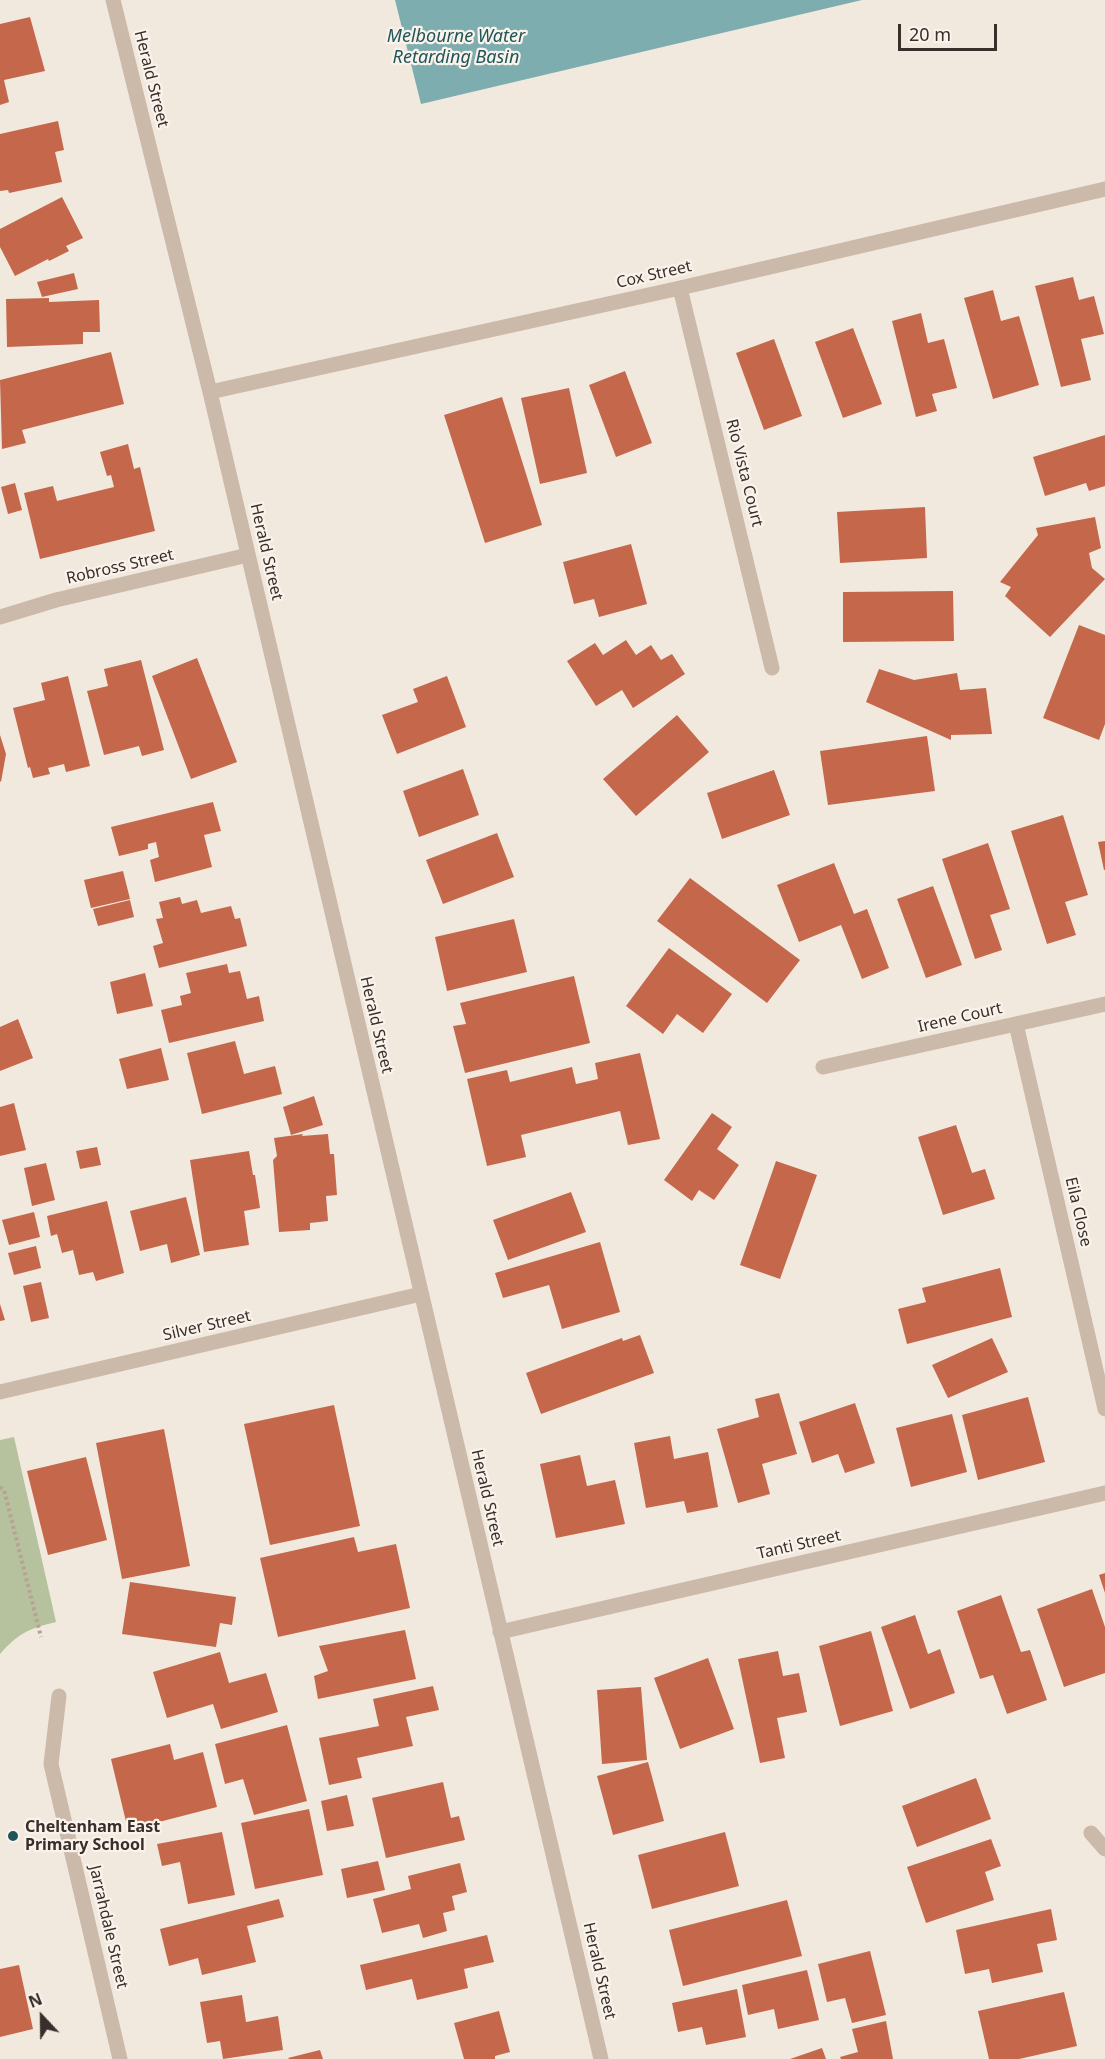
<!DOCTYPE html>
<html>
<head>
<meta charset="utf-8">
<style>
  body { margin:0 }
  #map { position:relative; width:1105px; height:2059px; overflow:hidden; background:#f2e9de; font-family:"Noto Sans",sans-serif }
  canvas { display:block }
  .north { position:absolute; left:12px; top:1987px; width:60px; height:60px; -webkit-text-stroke:4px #faf3eb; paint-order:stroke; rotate:338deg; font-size:16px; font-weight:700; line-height:24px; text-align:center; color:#382e2a }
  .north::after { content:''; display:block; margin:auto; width:21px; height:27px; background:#382e2a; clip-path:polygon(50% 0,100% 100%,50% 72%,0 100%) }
  .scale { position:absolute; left:898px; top:24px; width:99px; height:27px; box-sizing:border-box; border:3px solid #382e2a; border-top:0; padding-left:8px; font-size:18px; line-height:21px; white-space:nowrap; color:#382e2a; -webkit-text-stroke:4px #faf3eb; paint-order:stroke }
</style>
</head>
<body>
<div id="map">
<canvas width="1105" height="2059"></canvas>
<div class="north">N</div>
<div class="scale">20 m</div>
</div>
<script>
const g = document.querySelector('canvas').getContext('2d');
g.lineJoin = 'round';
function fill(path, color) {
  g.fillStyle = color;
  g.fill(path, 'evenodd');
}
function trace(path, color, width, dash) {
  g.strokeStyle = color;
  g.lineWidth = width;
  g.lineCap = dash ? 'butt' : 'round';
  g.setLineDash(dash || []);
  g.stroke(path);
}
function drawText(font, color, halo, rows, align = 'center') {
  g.font = font + ' "Noto Sans",sans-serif';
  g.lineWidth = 4.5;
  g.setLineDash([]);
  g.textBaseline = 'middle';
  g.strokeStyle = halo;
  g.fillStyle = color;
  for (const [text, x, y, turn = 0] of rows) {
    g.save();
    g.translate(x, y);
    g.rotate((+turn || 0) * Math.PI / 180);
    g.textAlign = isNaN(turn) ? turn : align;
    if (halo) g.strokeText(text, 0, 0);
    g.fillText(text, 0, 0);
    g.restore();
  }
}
fill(new Path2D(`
  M14 1437 56 1622C30 1628 17 1634 0 1654V1440Z`), '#b6c19e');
fill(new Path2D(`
  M395 0H862L421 104Z`), '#7eadaf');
fill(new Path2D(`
  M30 17 45 71 4 80 9 102 0 105V24Z
  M58 121 64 150 55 152 62 182 9 193 8 190 0 191V134Z
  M62 197 83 238 66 246 69 251 49 261 48 259 15 276 0 247V229Z
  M74 273 78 289 42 297 37 282Z
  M1073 277 1079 300 1094 296 1104 334 1081 339 1091 380 1061 387 1035 286Z
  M993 290 1001 321 1019 316 1039 385 993 399 964 298Z
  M49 298V302L99 300 100 332H83V344L7 347 6 299Z
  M921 313 928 343 944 339 957 388 932 394 937 411 916 417 892 321Z
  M853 328 882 404 843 418 815 342Z
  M774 339 802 416 764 430 736 353Z
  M111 352 124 404 22 430 26 443 2 449 0 380Z
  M625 371 652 443 616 457 589 385Z
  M569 388 587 473 540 484 521 398Z
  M502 397 542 525 485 543 444 415Z
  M1105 435V486L1089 491 1086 483 1045 496 1033 457Z
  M128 444 134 469 140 467 155 531 40 559 24 493 53 486 57 501 114 487 111 475 107 476 100 452Z
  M15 483 22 510 8 514 1 487Z
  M925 507 927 558 840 563 837 512Z
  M1095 517 1101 548 1089 553 1092 568 1105 579 1050 637 1005 596 1011 587 1000 582 1038 535 1036 528Z
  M631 544 647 604 599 617 594 599 574 604 563 562Z
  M953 591 954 641 843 642V592Z
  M1079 625 1105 635V724L1099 740 1043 718Z
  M626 640 636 655 651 645 661 660 672 654 685 674 633 708 622 690 596 706 567 661 595 643 603 655Z
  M197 658 237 762 191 779 152 676Z
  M141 660 164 750 142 756 139 746 104 755 87 691 108 686 104 669Z
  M879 669 914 680 957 673 960 690 986 688 992 734 951 735V740L866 702Z
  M68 676 90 766 66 772 64 764 48 768 50 774 33 778 30 767 28 768 13 708 45 700 41 683Z
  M447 676 466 727 397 754 382 715 418 702 413 689Z
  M677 715 709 752 636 816 603 779Z
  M0 735 6 754 1 782 0 781Z
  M927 736 935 791 828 805 820 751Z
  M463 769 479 815 419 837 403 791Z
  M774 770 790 815 722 839 707 793Z
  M213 802 221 831 204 835 212 867 155 882 150 860 159 857 156 842 148 844V849L119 856 111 827Z
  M1063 815 1088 895 1065 902 1076 935 1047 944 1011 831Z
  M497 833 514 877 443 904 426 860Z
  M1105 841V870H1104L1098 842Z
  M988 843 1010 909 990 915 1002 950 975 959 942 859Z
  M834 863 854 914 867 909 889 968 862 979 841 925 799 942 777 885Z
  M123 871 130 899 91 908 84 880Z
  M690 878 800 960 767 1003 657 921Z
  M933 886 962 965 926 978 897 899Z
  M180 897 182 904 197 900 201 913 231 906 235 919 240 918 247 946 159 968 153 946 163 943 156 919 163 918 159 902Z
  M130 900 134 917 98 926 93 909Z
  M514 919 527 972 447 991 435 937Z
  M669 948 732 994 703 1033 677 1014 663 1034 626 1006Z
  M227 964 229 973 240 971 247 999 259 996 264 1021 169 1043 161 1010 182 1005 180 996 191 993 186 973Z
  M145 973 153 1006 117 1014 110 982Z
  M574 976 590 1043 465 1073 453 1026 466 1024 460 1003Z
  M18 1019 33 1058 0 1071V1027Z
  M235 1041 244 1074 275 1066 282 1094 202 1114 187 1053Z
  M161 1048 169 1080 127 1089 119 1059Z
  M640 1053 660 1139 628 1145 620 1111 521 1135 526 1157 487 1166 467 1079 507 1070 510 1082 572 1067 576 1084 598 1079 595 1063Z
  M314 1096 323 1125 291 1135 283 1107Z
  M14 1103 26 1150 0 1156V1107Z
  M712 1113 732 1127 717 1149 739 1165 714 1200 699 1190 692 1201 664 1180Z
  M956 1125 972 1173 985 1169 995 1199 943 1215 918 1137Z
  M303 1134 302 1136 328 1134 330 1154H334L337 1195 326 1196 328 1221 310 1223V1230L279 1232 273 1160 277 1156 274 1138Z
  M97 1147 101 1165 80 1169 76 1151Z
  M249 1151 253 1175H255L260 1208 244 1211 249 1245 204 1252 190 1160Z
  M776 1161 817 1175 780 1279 740 1265Z
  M46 1163 55 1200 32 1206 24 1168Z
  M571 1192 586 1232 508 1260 493 1220Z
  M186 1197 200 1255 171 1263 167 1244 140 1251 130 1211Z
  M107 1201 124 1273 96 1281 93 1272 79 1275 73 1250 62 1253 57 1234 51 1236 47 1216Z
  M34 1212 40 1237 9 1245 2 1220Z
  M600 1242 620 1312 562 1329 549 1285 503 1298 495 1273Z
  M36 1246 41 1268 14 1275 8 1253Z
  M1000 1268 1012 1317 907 1344 898 1309 926 1302 922 1288Z
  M41 1282 49 1318 31 1322 23 1286Z
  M0 1304 5 1320 0 1321Z
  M640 1335 654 1373 541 1414 526 1373 622 1338 623 1341Z
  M992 1338 1008 1372 948 1398 932 1365Z
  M779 1393 797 1454 762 1464 770 1494 738 1503 717 1429 759 1417 755 1399Z
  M1028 1397 1045 1462 978 1480 962 1415Z
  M855 1403 875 1463 845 1473 838 1454 812 1463 799 1422Z
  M334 1405 360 1526 270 1545 244 1424Z
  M952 1414 967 1472 911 1487 896 1428Z
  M164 1429 190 1566 122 1579 96 1443Z
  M670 1436 674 1459 708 1452 718 1507 687 1513 684 1501 646 1508 634 1443Z
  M580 1455 587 1486 615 1480 625 1524 556 1538 540 1464Z
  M86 1457 107 1540 48 1555 27 1471Z
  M354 1537 358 1552 396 1544 410 1608 278 1637 260 1558Z
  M1105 1573V1593L1099 1575Z
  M130 1582 236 1597 232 1625 220 1623 216 1647 122 1634Z
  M1092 1589 1105 1627V1673L1064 1687 1037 1609Z
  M1001 1595 1021 1652 1030 1650 1047 1700 1007 1714 993 1675 980 1679 957 1611Z
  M915 1615 928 1654 940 1649 955 1693 910 1709 881 1627Z
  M405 1630 416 1679 318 1699 314 1676 328 1671 319 1646Z
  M871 1631 893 1711 840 1726 819 1646Z
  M778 1651 783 1676 799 1673 807 1712 777 1718 785 1758 760 1763 738 1659Z
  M220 1652 229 1683 266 1673 278 1712 221 1729 213 1704 167 1718 153 1672Z
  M708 1658 734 1729 680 1749 654 1678Z
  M433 1686 439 1710 406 1717 413 1746 357 1758 362 1778 329 1785 319 1738 379 1726 373 1699Z
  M641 1687 647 1760 602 1764 597 1690Z
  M287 1725 307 1801 254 1815 243 1779 225 1784 215 1744Z
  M170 1744 174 1760 203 1752 217 1807 128 1830 111 1759Z
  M648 1762 664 1821 613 1835 597 1776Z
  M976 1778 991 1819 917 1847 902 1806Z
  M443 1782 451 1818 459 1816 465 1840 386 1858 372 1798Z
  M347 1795 354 1826 327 1831 321 1801Z
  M309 1809 323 1875 255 1889 241 1823Z
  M222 1832 235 1895 188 1904 180 1862 162 1866 157 1844Z
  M725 1832 739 1886 652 1909 638 1855Z
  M991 1839 1001 1866 985 1872 994 1900 926 1923 907 1867Z
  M378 1861 385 1890 347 1898 341 1869Z
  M460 1863 467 1892 452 1896 455 1910 443 1913 447 1931 423 1938 419 1924 382 1933 373 1899 411 1889 408 1876Z
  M279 1899 284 1917 247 1926 256 1962 202 1975 198 1958 169 1966 160 1929Z
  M787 1900 802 1956 683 1986 669 1930Z
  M1051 1909 1057 1940 1037 1944 1043 1972 992 1983 989 1969 965 1974 956 1930Z
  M487 1935 494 1962 464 1969 468 1988 417 2000 412 1979 366 1990 360 1965Z
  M870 1951 886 2015 852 2023 845 1998 827 2002 818 1964Z
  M19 1965 33 2029 0 2037V1969Z
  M807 1970 819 2020 778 2029 774 2009 748 2015 742 1985Z
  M737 1989 746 2037 706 2045 702 2027 678 2032 672 2003Z
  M1064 1992 1077 2046 1019 2059H989L978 2011Z
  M242 1995 246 2022 278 2016 283 2050 223 2059 220 2041 207 2043 200 2002Z
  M499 2011 510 2052 495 2056V2059H464L454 2023Z
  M886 2021 893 2059H841L840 2057 858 2052 852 2029Z
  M822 2048 826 2059H790Z
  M320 2050 323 2059H289L288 2058Z`), '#c4674b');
trace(new Path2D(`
  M0 1487 4 1490 41 1637`), '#b6a394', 4, [3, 3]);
trace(new Path2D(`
  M113 0 210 392 601 2059
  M680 288 772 668
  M210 392 680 288 1105 189
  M0 617 56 600 248 555
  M1016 1024 1105 1409
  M823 1067 1105 1004
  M0 1392 421 1294
  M500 1632 1105 1493
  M59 1696 51 1764 120 2059
  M1091 1833 1105 1849`), '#cbb9aa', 15);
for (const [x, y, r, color] of [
  [13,1836,6,"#205659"]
]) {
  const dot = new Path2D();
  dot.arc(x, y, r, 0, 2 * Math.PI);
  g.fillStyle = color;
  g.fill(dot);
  trace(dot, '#faf3eb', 2);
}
drawText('16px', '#382e2a', '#faf3eb', [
  ["Herald Street",151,79,76],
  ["Cox Street",654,275,-13],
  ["Rio Vista Court",744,473,76],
  ["Herald Street",266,552,77],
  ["Robross Street",120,567,-13],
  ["Irene Court",960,1018,-13],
  ["Herald Street",376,1025,77],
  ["Eila Close",1078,1212,77],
  ["Silver Street",207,1326,-13],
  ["Herald Street",487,1498,77],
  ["Tanti Street",799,1545,-13],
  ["Jarrahdale Street",108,1927,77],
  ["Herald Street",599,1971,77]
]);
drawText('bold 16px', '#382e2a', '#faf3eb', [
  ["Cheltenham East",25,1827],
  ["Primary School",25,1845]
], 'left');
drawText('italic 18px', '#205659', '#faf3eb', [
  ["Melbourne Water",456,37],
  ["Retarding Basin",456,58]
]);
</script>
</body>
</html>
